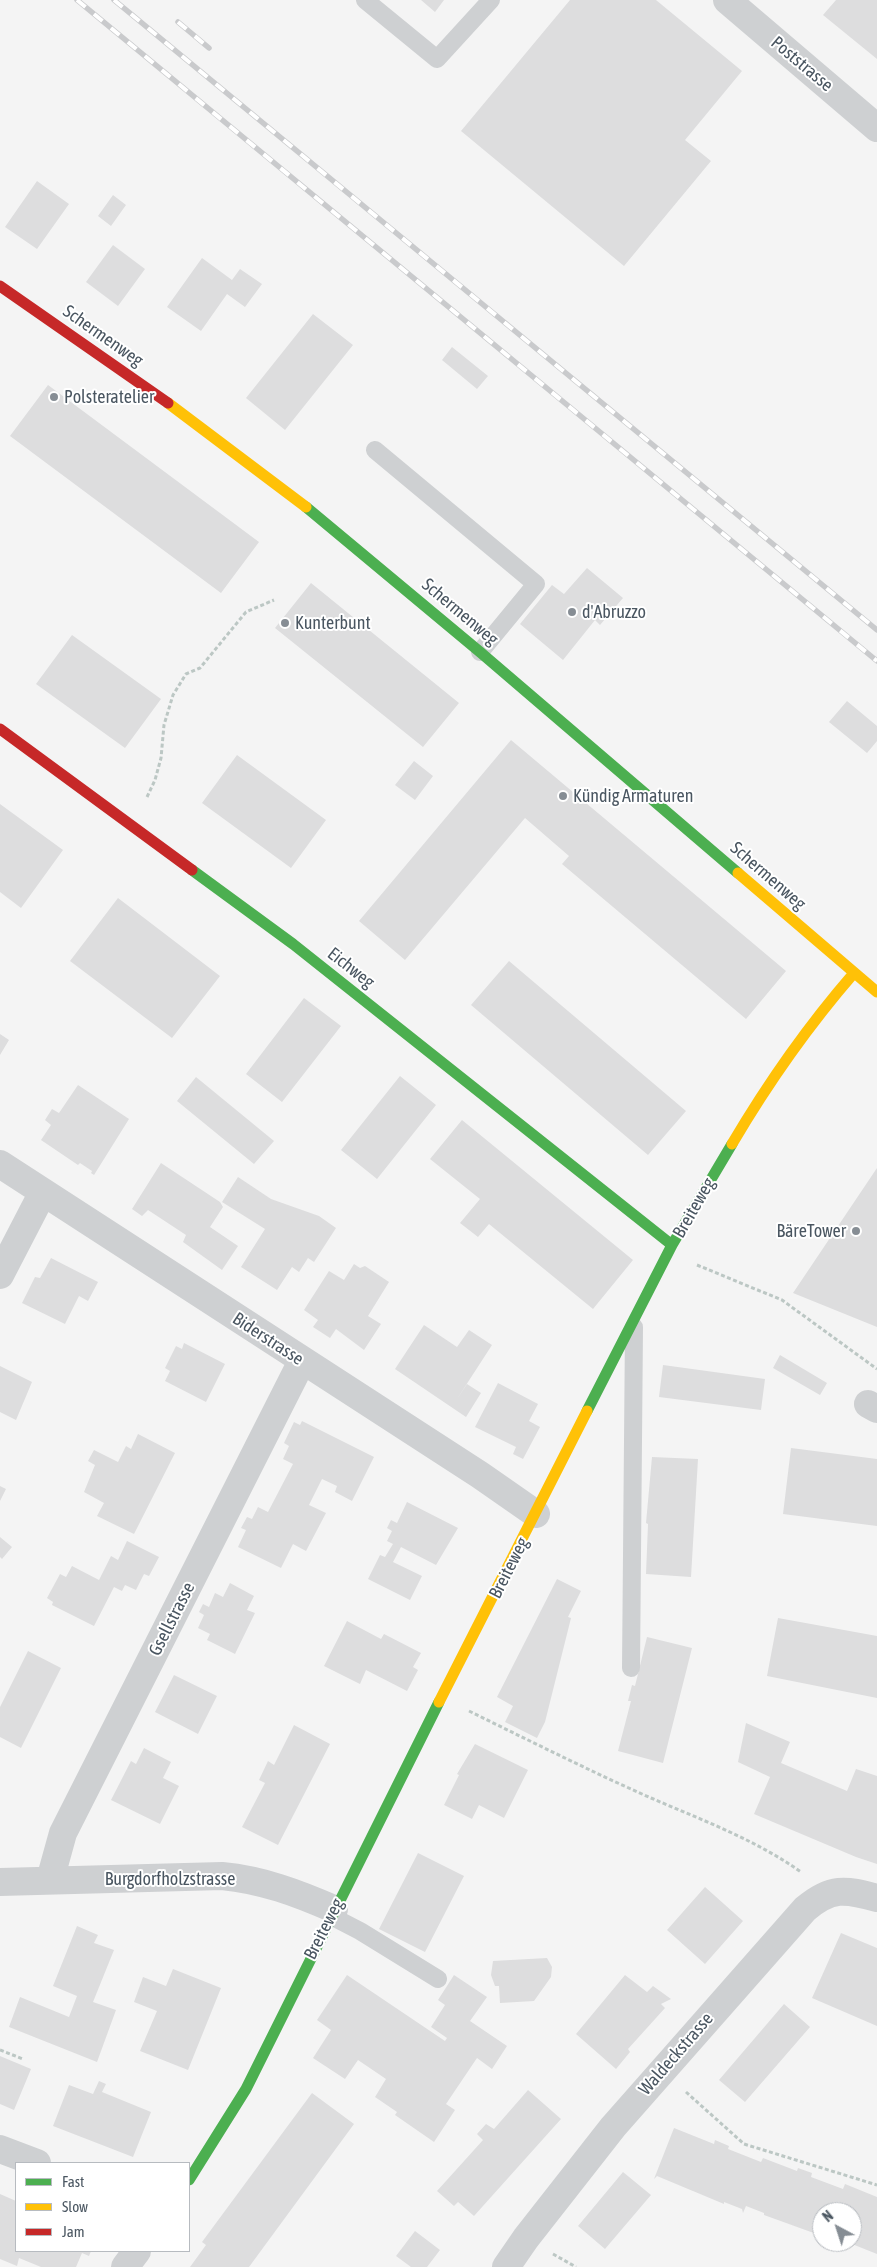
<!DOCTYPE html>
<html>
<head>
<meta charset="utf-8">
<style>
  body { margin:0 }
  #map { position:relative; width:877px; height:2267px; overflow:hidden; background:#f4f4f4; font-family:"Asap Condensed",sans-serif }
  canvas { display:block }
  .legend { position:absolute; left:15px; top:2162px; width:175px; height:90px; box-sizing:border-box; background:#fff; border:1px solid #b7bbc0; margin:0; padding:6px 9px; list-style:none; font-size:15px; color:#4a5661 }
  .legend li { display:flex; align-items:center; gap:10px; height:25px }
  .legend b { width:25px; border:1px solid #b7bbc0 }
  .north { position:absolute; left:812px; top:2202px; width:50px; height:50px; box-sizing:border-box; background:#fff; border:1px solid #b7bbc0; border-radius:50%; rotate:320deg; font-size:14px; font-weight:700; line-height:20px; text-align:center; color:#4a5661 }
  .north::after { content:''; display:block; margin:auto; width:18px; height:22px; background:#868d94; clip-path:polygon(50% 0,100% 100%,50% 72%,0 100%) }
</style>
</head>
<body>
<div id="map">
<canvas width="877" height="2267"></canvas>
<ul class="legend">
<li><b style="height:6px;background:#4caf50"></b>Fast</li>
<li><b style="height:6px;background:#ffc107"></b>Slow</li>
<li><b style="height:6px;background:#c62828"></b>Jam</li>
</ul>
<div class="north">N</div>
</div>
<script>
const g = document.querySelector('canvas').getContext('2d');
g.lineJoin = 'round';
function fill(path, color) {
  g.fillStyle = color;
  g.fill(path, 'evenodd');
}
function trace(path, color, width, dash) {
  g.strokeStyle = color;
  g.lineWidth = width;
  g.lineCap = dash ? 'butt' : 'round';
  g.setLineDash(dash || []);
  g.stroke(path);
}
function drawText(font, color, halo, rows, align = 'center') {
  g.font = font + ' "Asap Condensed",sans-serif';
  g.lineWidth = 4;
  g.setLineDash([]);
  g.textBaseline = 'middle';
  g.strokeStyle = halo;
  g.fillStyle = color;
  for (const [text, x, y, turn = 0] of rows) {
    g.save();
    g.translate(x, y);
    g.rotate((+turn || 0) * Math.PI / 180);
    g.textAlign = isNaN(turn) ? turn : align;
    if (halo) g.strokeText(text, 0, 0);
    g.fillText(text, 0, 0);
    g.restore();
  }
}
fill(new Path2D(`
  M421 0H444L435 12Z
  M570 0H656L742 71 685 140 711 161 624 266 461 131Z
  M836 0H877V59L823 15Z
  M37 181 69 204 37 249 5 227Z
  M113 195 126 205 111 226 98 216Z
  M113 245 145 269 118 306 86 282Z
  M202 258 232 280 240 269 262 284 245 307 227 294 201 331 167 307Z
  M313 314 353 345 285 430 246 398Z
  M452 347 488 376 477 389 442 360Z
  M48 385 259 542 221 593 10 436Z
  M587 568 623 598 600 625 595 620 563 660 520 624 552 585 564 594Z
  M311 583 459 703 423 747 275 628Z
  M72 635 161 699 125 748 36 684Z
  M847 701 877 726V741L867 753 829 722Z
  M511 740 786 971 746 1019 562 864 569 856 525 818 405 960 359 921Z
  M237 755 326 820 291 868 202 803Z
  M414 761 433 776 415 800 395 785Z
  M0 804 63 850 21 908 0 892Z
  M118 898 220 976 172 1038 70 961Z
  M509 961 686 1111 648 1155 471 1005Z
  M304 998 341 1026 282 1102 246 1074Z
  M0 1034 9 1040 0 1055Z
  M400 1076 436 1105 377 1179 341 1150Z
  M196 1077 274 1141 254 1164 177 1101Z
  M78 1085 129 1119 94 1175 91 1173 92 1171 80 1163 78 1165 41 1140 51 1125 45 1120 52 1109 59 1113Z
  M462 1120 633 1260 593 1309 489 1224 478 1237 460 1223 480 1199 430 1159Z
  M161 1163 220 1202 223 1207 210 1227 238 1246 222 1270 183 1242 186 1235 148 1210 142 1216 132 1209Z
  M877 1168V1327L793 1293Z
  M238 1177 271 1199 319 1216 336 1228 314 1262 308 1258 299 1272 292 1267 277 1290 241 1267 265 1229 222 1202Z
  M51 1258 98 1282 88 1301 79 1296 65 1324 22 1303 35 1277 40 1278Z
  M354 1264 360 1268 365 1266 389 1282 368 1316 381 1324 364 1350 336 1329 330 1338 313 1327 318 1320 304 1310 329 1271 344 1280Z
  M424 1325 457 1347 469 1330 492 1345 457 1399 467 1384 481 1393 466 1417 395 1369Z
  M184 1343 225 1364 206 1402 165 1381 170 1371 165 1368 176 1346 182 1349Z
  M780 1355 827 1383 820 1395 773 1368Z
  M663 1365 765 1379 761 1410 659 1397Z
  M0 1366 32 1382 16 1420 0 1412Z
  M498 1383 538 1404 529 1421 540 1427 523 1459 513 1454 516 1447 475 1427Z
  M302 1421 374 1457 352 1501 335 1492 337 1486 322 1479 309 1505 326 1513 306 1551 293 1544 281 1568 238 1547 246 1530 241 1528 247 1517 252 1519 258 1507 268 1512 293 1464 283 1459 289 1446 284 1443 294 1422 300 1425Z
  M138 1434 175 1453 134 1534 97 1516 104 1503 84 1492 95 1465 88 1461 94 1450 118 1462 126 1446 131 1449Z
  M791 1448 877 1459V1526L783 1514Z
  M652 1457 698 1459 691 1577 646 1574 648 1524 646 1523Z
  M0 1486 6 1489 0 1501Z
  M407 1502 458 1528 436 1565 401 1547 393 1562 422 1576 410 1600 368 1579 380 1555 385 1557 393 1544 387 1541 392 1531 387 1528 391 1520 397 1523Z
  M0 1537 12 1547 2 1559 0 1557Z
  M127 1541 159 1557 149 1576 144 1574 136 1590 125 1585 122 1591 114 1587 94 1626 52 1605 53 1602 47 1598 60 1574 66 1577 72 1566 99 1580 111 1556 118 1560Z
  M557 1579 581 1591 568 1617 571 1618 545 1722 537 1738 505 1722 513 1706 497 1697Z
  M230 1583 254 1596 247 1610 255 1613 235 1654 207 1640 210 1634 198 1628 204 1615 199 1612 203 1604 209 1607 215 1593 223 1597Z
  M778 1618 877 1636V1698L767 1676Z
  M347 1621 381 1639 384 1634 421 1653 413 1667 418 1670 407 1691 366 1670 360 1684 324 1666Z
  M647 1637 692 1648 663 1763 618 1751 631 1701H628L632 1685 635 1686Z
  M28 1651 61 1668 21 1748 0 1737V1707Z
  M174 1675 217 1696 198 1734 155 1712Z
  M746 1723 790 1742 781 1763 847 1791 856 1769 877 1776V1864L856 1857 754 1814 770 1777 738 1762Z
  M294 1725 330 1744 278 1845 242 1827 265 1783 259 1780 268 1761 274 1765Z
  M475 1744 528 1770 504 1818 479 1805 472 1819 444 1805 459 1775 457 1774Z
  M144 1748 171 1762 163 1778 179 1786 160 1824 111 1800 131 1761 136 1764Z
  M418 1853 464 1876 425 1952 379 1929Z
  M705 1887 743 1921 705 1964 667 1930Z
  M77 1926 98 1935 94 1943 114 1950 93 2002 116 2010 97 2062 9 2027 20 1997 69 2017 77 1996 53 1986Z
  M841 1933 877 1948V2026L812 1998Z
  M547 1958 552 1967 551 1977 534 2001 500 2003 499 1986H495L491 1975 493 1961Z
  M173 1969 221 1988 188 2070 140 2051 157 2011 134 2002 143 1977 166 1986Z
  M347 1975 445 2041 447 2038 431 2027 445 2005 438 2000 454 1975 487 1997 470 2021 507 2046 492 2069 477 2058 446 2104 455 2110 434 2142 395 2115 397 2112 375 2097 386 2079 358 2060 345 2079 313 2058 331 2030 317 2020Z
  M625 1975 647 1992 653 1986 671 1999 661 2004 665 2008 628 2049 630 2052 616 2069 576 2034Z
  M784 2004 810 2027 745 2102 719 2080Z
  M0 2056 31 2069 14 2110 0 2104Z
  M99 2081 106 2084 102 2092 151 2112 133 2157 53 2126 69 2085 93 2094Z
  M528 2090 561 2119 474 2216 458 2202 454 2206 437 2191 483 2140 477 2134 486 2124 494 2129Z
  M312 2093 354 2124 249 2267H190L206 2245 202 2242Z
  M674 2128 714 2144 715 2140 729 2146 728 2149 761 2162 763 2158 797 2171 798 2168 812 2173 811 2177 843 2189 845 2184 877 2197V2254L847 2242H852V2212H822V2236L764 2215V2213L746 2206 743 2213 742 2209 724 2202V2204L657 2176 654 2179Z
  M623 2172 651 2195 605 2249 578 2226Z
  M0 2194 16 2201V2251H91L89 2256 82 2253 76 2267H41L19 2258 17 2266 0 2259Z
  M415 2231 440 2250 427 2267H411L396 2256Z`), '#ddddde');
trace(new Path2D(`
  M147 797 155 780 161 758 164 725 173 695 186 674 200 668 246 612 274 600
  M697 1265 782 1300 877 1369
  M469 1711C530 1741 590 1771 651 1798 702 1820 756 1840 801 1872
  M0 2050 23 2059
  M686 2092 744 2144 877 2185
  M553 2254 576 2267`), '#bcc7c4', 3, [4, 2.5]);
trace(new Path2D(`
  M365 0 437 59 491 0
  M375 450 536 584 480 652
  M631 1668 634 1327
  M331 1916 360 1931 438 1979`), '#ced0d2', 18);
trace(new Path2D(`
  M727 0 877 128
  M0 1164 480 1475 536 1514
  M0 1275 43 1192
  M868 1404 877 1409
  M50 1880 63 1833 302 1361
  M0 1882 222 1876C263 1880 297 1893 334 1909
  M0 2149 37 2163
  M125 2267 137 2251
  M506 2267 526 2238 613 2127 805 1909C831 1887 845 1889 877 1898`), '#ced0d2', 28);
trace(new Path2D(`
  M306 507 480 652 738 873
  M192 870 293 944 672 1245
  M587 1411 672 1245 732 1144
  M189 2180 246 2089 439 1702`), '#4caf50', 11);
trace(new Path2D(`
  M168 403 306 507
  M738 873 877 992
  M732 1144C768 1083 808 1026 854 973
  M439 1702 587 1411`), '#ffc107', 11);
trace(new Path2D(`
  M0 286 168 403
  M0 729 192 870`), '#c62828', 11);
const rail = new Path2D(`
  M77 0 877 661
  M114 0 877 630
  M178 22 209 48`);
trace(rail, '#c9cacc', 5.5);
trace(rail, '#fff', 4, [11]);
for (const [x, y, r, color] of [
  [54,397,5,"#868d94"],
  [572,612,5,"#868d94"],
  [285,623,5,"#868d94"],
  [563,796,5,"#868d94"],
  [856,1231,5,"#868d94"]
]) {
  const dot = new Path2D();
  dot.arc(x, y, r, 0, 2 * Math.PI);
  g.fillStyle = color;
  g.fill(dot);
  trace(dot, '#fff', 2);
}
drawText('18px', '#4a5661', '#fff', [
  ["Poststrasse",802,64,40],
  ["Schermenweg",103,336,35],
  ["Schermenweg",460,612,40],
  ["Schermenweg",768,876,41],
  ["Eichweg",351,968,38],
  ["Breiteweg",694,1208,-60],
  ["Biderstrasse",268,1339,33],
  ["Breiteweg",509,1568,-63],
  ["Gsellstrasse",172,1619,-63],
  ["Burgdorfholzstrasse",170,1879],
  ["Breiteweg",324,1929,-63],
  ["Waldeckstrasse",676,2054,-49]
]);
drawText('18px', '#4a5661', '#fff', [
  ["Polsteratelier",64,397],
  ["d'Abruzzo",582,612],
  ["Kunterbunt",295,623],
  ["Kündig Armaturen",573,796],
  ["BäreTower",846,1231,"right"]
], 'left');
</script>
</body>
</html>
